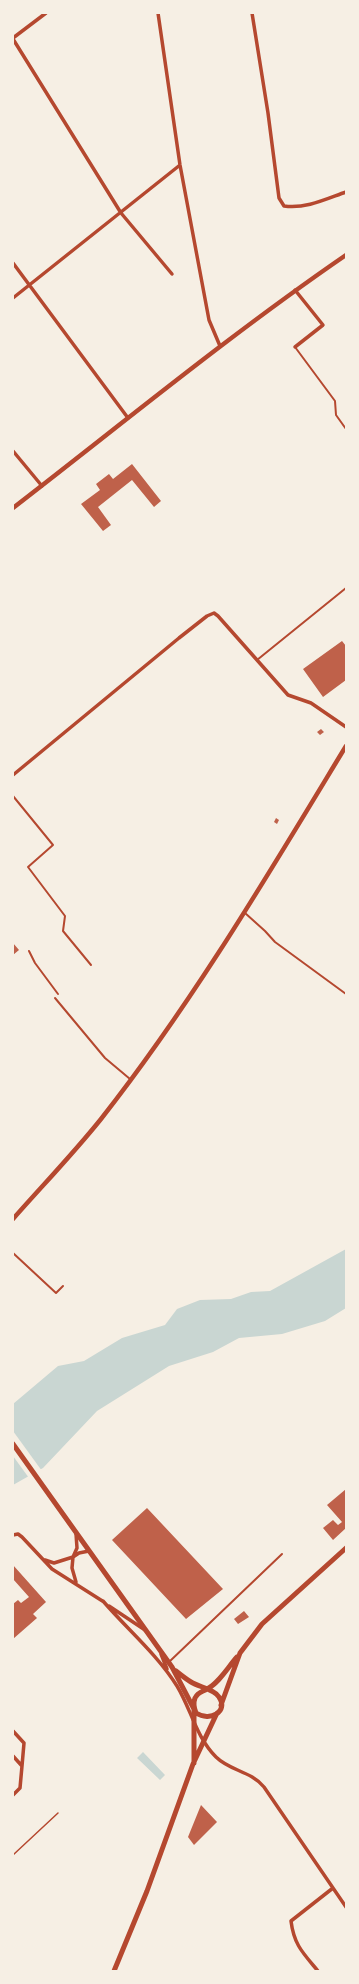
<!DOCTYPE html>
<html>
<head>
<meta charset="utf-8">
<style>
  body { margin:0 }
  #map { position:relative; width:359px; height:1984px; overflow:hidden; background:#f6efe4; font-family:"Roboto Serif",serif }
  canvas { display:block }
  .frame { position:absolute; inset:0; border:14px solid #f6efe4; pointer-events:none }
</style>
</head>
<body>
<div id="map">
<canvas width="359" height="1984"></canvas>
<div class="frame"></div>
</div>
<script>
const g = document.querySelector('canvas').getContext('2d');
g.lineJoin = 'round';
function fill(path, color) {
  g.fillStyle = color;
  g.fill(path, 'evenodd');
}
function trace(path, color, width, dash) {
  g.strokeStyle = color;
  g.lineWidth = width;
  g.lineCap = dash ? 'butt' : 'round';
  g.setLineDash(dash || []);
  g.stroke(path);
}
fill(new Path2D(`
  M346 1249V1308L325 1321 282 1334 239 1338 213 1352 169 1366 97 1411 43 1468 13 1485V1404L58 1366 84 1361 122 1338 165 1325 177 1309 200 1300 231 1299 251 1292 270 1291Z
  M143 1752 165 1775 160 1780 137 1758Z`), '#c9d6d2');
fill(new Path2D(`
  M13 1431 42 1471 29 1478 13 1456Z`), '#f6efe4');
fill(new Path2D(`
  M132 464 161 501 154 507 132 480 98 507 111 525 103 531 81 504 100 490 96 484 109 474 113 479Z
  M342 641 346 646V680L323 697 303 669Z
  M321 729 324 732 320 735 317 732Z
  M276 818 279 820 277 824 274 822Z
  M13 943 19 950 13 955Z
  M346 1489V1528L333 1540 323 1528 333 1520 338 1525 342 1522 327 1505Z
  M147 1508 223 1589 186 1619 112 1540Z
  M13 1565 46 1602 33 1614 37 1618 13 1639V1604L18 1600 21 1603 29 1597 13 1579Z
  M244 1611 249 1617 238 1624 234 1619Z
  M201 1805 217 1822 194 1845 188 1837Z`), '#bf614a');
trace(new Path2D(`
  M13 1855 58 1813`), '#b5482f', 1.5);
trace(new Path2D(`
  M295 347 335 401 336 415 346 429
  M257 660 346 588
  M13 796 53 845 28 867 65 916 63 931 91 965
  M245 913 265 931 275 942 346 994
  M29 951 35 963 58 994
  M55 998 105 1058 130 1079
  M13 1253 56 1293 63 1286
  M169 1662 282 1554`), '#b5482f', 2);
trace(new Path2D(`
  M158 13 180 165 209 320 220 346
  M252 13 268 113 279 198 284 206C306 209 326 199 346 192
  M13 38 46 13
  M13 39 121 213 172 274
  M13 263 128 418
  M295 290 323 325 295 347
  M13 298 180 165
  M13 451 42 486
  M13 775 179 638 207 616 214 613 218 616 288 695 311 703 346 727
  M13 1535 18 1534 22 1537 52 1569 104 1602
  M45 1560 54 1563 73 1557 77 1548 76 1534
  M76 1582 72 1568 73 1557 79 1553 89 1551
  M103 1601C127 1629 157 1654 177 1686 191 1709 196 1737 216 1757 230 1771 251 1771 264 1787L346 1907
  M109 1606 145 1630
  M161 1654 167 1669
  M13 1731 24 1743 22 1766
  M13 1756 22 1766 20 1788 13 1795
  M318 1971C303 1953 294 1945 291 1921L333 1888`), '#b5482f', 3.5);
trace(new Path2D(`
  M13 508C123 423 231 334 346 255
  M13 1219C42 1186 73 1154 101 1119 193 1002 269 873 346 746`), '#b5482f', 4.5);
trace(new Path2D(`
  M13 1444 172 1667 194 1709V1763
  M176 1671C181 1675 186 1679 191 1682 199 1687 214 1689 219 1697 229 1712 210 1722 196 1713 194 1708 193 1703 195 1698 198 1692 202 1692 207 1689 219 1683 228 1667 237 1657
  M221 1705 240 1653 262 1624 346 1548
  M114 1971 147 1891 193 1764 217 1713`), '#b5482f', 5);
</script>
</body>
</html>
